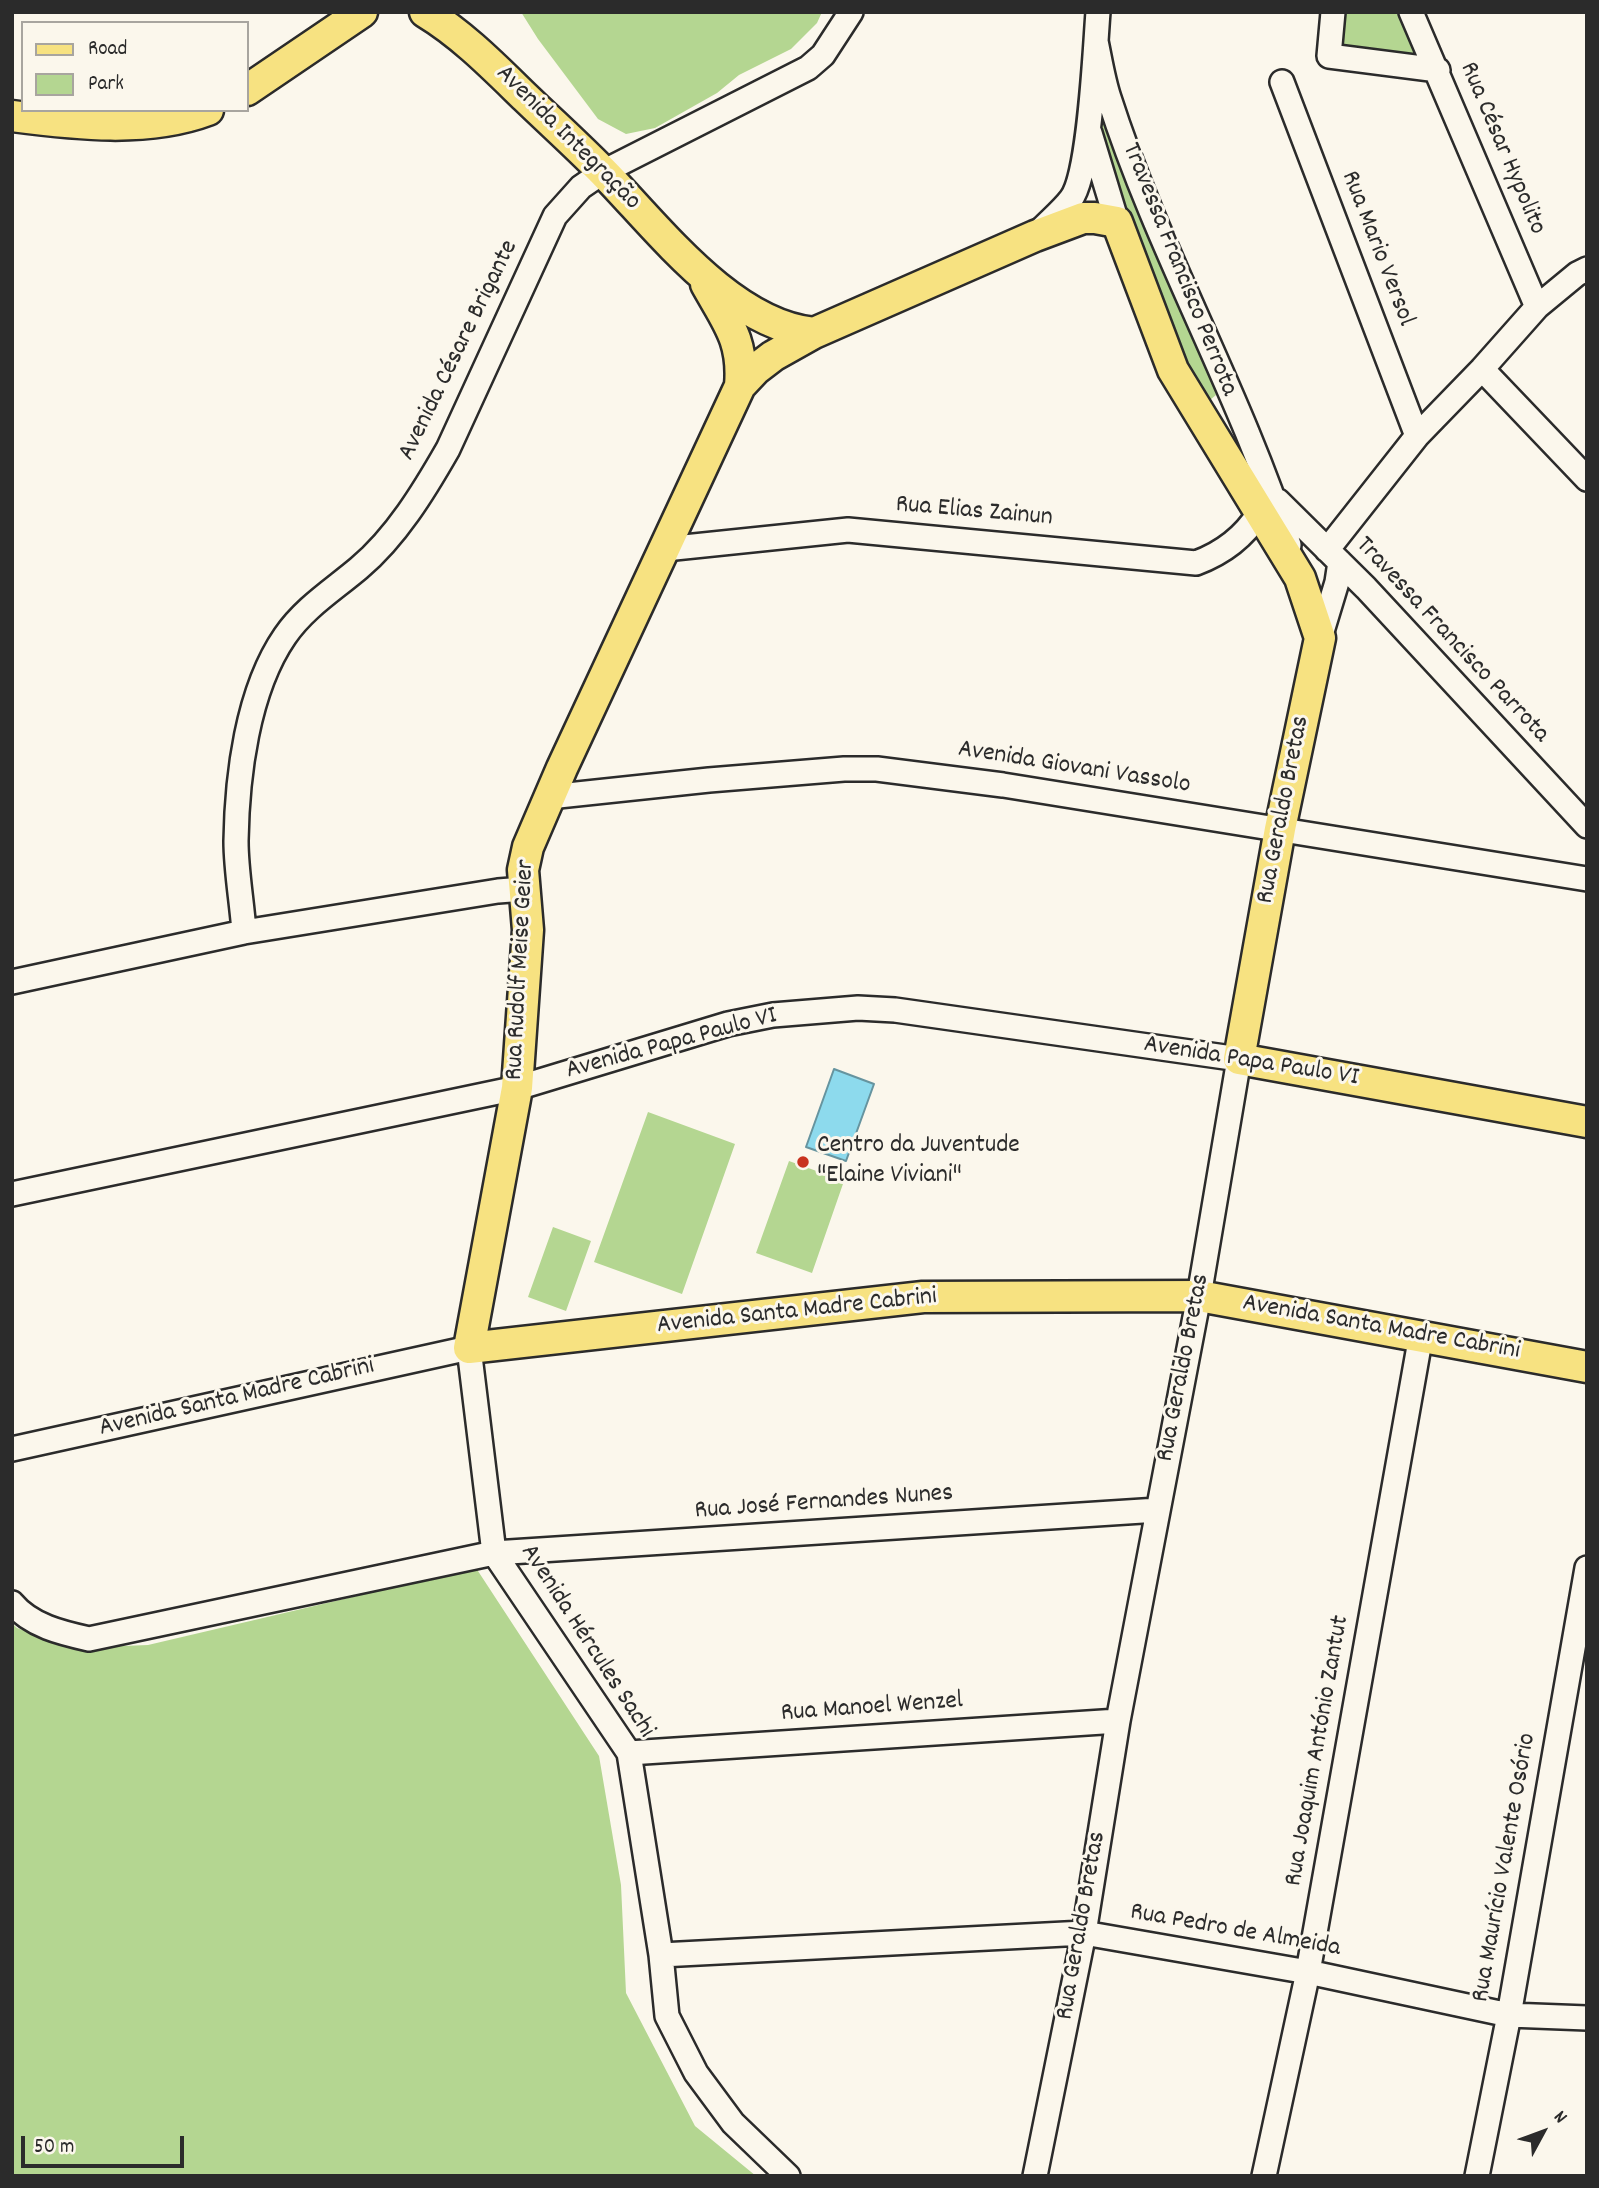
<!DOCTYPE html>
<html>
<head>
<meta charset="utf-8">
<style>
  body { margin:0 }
  #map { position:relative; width:1599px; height:2188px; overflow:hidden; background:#fbf7ec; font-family:Dekko,sans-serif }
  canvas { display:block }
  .frame { position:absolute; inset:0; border:14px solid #2b2b2b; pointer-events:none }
  .legend { position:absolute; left:21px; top:21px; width:228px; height:91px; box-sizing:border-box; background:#fbf7ec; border:2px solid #a8a59f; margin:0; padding:9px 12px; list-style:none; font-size:21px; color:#2b2b2b }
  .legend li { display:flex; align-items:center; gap:14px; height:35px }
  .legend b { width:35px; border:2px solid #a8a59f }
  .north { position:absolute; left:1508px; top:2097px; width:70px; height:70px; -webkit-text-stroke:5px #fbf7ec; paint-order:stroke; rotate:49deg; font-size:19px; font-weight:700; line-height:28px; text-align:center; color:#2b2b2b }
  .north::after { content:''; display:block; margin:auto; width:24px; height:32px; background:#2b2b2b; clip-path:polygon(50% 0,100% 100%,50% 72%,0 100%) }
  .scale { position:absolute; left:21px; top:2136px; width:163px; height:32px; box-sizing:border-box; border:4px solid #2b2b2b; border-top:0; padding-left:9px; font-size:21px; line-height:24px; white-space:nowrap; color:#2b2b2b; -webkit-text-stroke:5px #fbf7ec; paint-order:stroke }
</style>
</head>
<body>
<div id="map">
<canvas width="1599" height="2188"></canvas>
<div class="frame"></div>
<ul class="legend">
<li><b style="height:9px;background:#f7e281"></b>Road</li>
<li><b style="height:19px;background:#b4d691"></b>Park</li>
</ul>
<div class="north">N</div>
<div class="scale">50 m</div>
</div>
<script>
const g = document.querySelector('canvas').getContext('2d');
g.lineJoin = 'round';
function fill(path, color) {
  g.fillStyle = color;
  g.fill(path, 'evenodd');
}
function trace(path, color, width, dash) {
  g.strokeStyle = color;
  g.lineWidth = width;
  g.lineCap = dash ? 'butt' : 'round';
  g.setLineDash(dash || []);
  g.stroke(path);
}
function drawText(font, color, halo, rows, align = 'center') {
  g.font = font + ' Dekko,sans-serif';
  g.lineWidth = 6;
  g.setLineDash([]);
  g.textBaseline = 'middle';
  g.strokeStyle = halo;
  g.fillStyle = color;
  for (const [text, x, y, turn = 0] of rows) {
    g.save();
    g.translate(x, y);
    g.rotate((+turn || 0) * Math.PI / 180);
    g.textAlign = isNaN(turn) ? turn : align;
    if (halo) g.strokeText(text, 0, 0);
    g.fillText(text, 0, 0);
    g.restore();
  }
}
fill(new Path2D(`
  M521 12H822L817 23 791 49 739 75 717 93 655 128 626 134 598 119 538 39Z
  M1339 12H1397L1419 56 1334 44Z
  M1101 103 1213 383 1216 395 1210 400H1203L1187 380 1115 198 1098 105Z
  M648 1112 735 1144 682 1294 594 1262Z
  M789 1161 844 1181 812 1273 756 1253Z
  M553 1227 591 1241 566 1311 528 1297Z
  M476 1568 599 1756 621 1885 626 1993 695 2126 756 2176H12V1623L17 1628 73 1648 148 1645Z`), '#b4d691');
const water = new Path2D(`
  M834 1069 874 1084 846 1161 806 1147Z`);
fill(water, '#8ddaed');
trace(water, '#66949f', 2);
const minor = new Path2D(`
  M1333 12 1329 56 1438 70
  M1411 12 1537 307
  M1096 41C1100 60 1103 80 1109 98 1158 251 1240 392 1289 545
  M1282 82 1417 436
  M1090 133 1117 222
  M1037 234C1048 222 1062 211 1071 199 1090 174 1095 49 1098 12
  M1482 369 1587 479
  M1278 501 1366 588 1587 826
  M665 549 848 530 1196 563C1223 553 1244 537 1259 513
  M1327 550 1417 436 1482 369 1537 307 1577 274 1587 269
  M1320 638 1337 582 1340 562
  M549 797 709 780 844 769H877L1003 785 1587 879
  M244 932C242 902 236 871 236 841 237 777 247 691 285 636 304 608 333 590 359 568 396 537 424 491 448 449L555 216 581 187 603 172 808 68 823 55 851 12
  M12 982 244 932 498 891 524 889
  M12 1194 517 1088 728 1024 773 1015 858 1008 895 1010 1239 1059 1199 1296 1118 1721 1084 1933 1035 2176
  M12 1449 469 1348 494 1553 629 1753 661 1955 667 2016 696 2073 733 2123 788 2176
  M12 1603C31 1626 62 1633 89 1639L494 1553 1158 1510
  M629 1753 1118 1721
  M661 1955 1084 1933 1308 1972 1509 2015 1587 2018
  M1264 2176 1308 1972 1421 1335
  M1477 2176 1509 2015 1587 1568`);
const major = new Path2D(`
  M425 12C463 35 494 67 526 98 553 124 581 149 607 176 661 232 732 325 814 333
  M247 90 362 12
  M12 116C75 124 147 133 208 110
  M706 284C727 322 744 340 740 386
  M1587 1122 1239 1059 1280 829 1320 638 1300 578 1173 370 1117 222 1095 218H1083L1035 236 814 333 773 356 756 369 740 386 562 768 528 847 523 870 528 930 517 1088 469 1348 923 1297 1199 1296 1587 1367`);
trace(minor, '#2b2b2b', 28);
trace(major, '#2b2b2b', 35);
trace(minor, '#fbf7ec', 23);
trace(major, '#f7e281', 30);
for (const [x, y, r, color] of [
  [803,1162,7,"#c8321e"]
]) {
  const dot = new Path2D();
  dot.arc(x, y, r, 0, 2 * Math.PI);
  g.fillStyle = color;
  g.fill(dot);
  trace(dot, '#fbf7ec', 2.5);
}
drawText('26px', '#2b2b2b', '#fbf7ec', [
  ["Avenida Integração",567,139,45],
  ["Rua César Hypolito",1501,149,67],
  ["Rua Mario Versol",1376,249,69],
  ["Travessa Francisco Perrota",1178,270,68],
  ["Avenida Césare Brigante",460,351,-64],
  ["Rua Elias Zainun",974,513,5],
  ["Travessa Francisco Parrota",1451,641,47],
  ["Avenida Giovani Vassolo",1074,769,9],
  ["Rua Geraldo Bretas",1285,810,-79],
  ["Rua Rudolf Meise Geier",522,970,-87],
  ["Avenida Papa Paulo VI",672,1045,-15],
  ["Avenida Papa Paulo VI",1251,1063,9],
  ["Avenida Santa Madre Cabrini",797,1313,-6],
  ["Avenida Santa Madre Cabrini",1381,1329,10],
  ["Rua Geraldo Bretas",1185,1368,-79],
  ["Avenida Santa Madre Cabrini",237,1399,-13],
  ["Rua José Fernandes Nunes",824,1504,-4],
  ["Avenida Hércules Sachi",586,1642,57],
  ["Rua Manoel Wenzel",872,1709,-4],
  ["Rua Joaquim António Zantut",1319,1751,-80],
  ["Rua Maurício Valente Osório",1506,1868,-80],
  ["Rua Geraldo Bretas",1083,1926,-80],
  ["Rua Pedro de Almeida",1235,1932,10]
]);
drawText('26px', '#2b2b2b', '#fbf7ec', [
  ["Centro da Juventude",817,1147],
  ["\"Elaine Viviani\"",817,1177]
], 'left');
</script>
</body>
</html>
